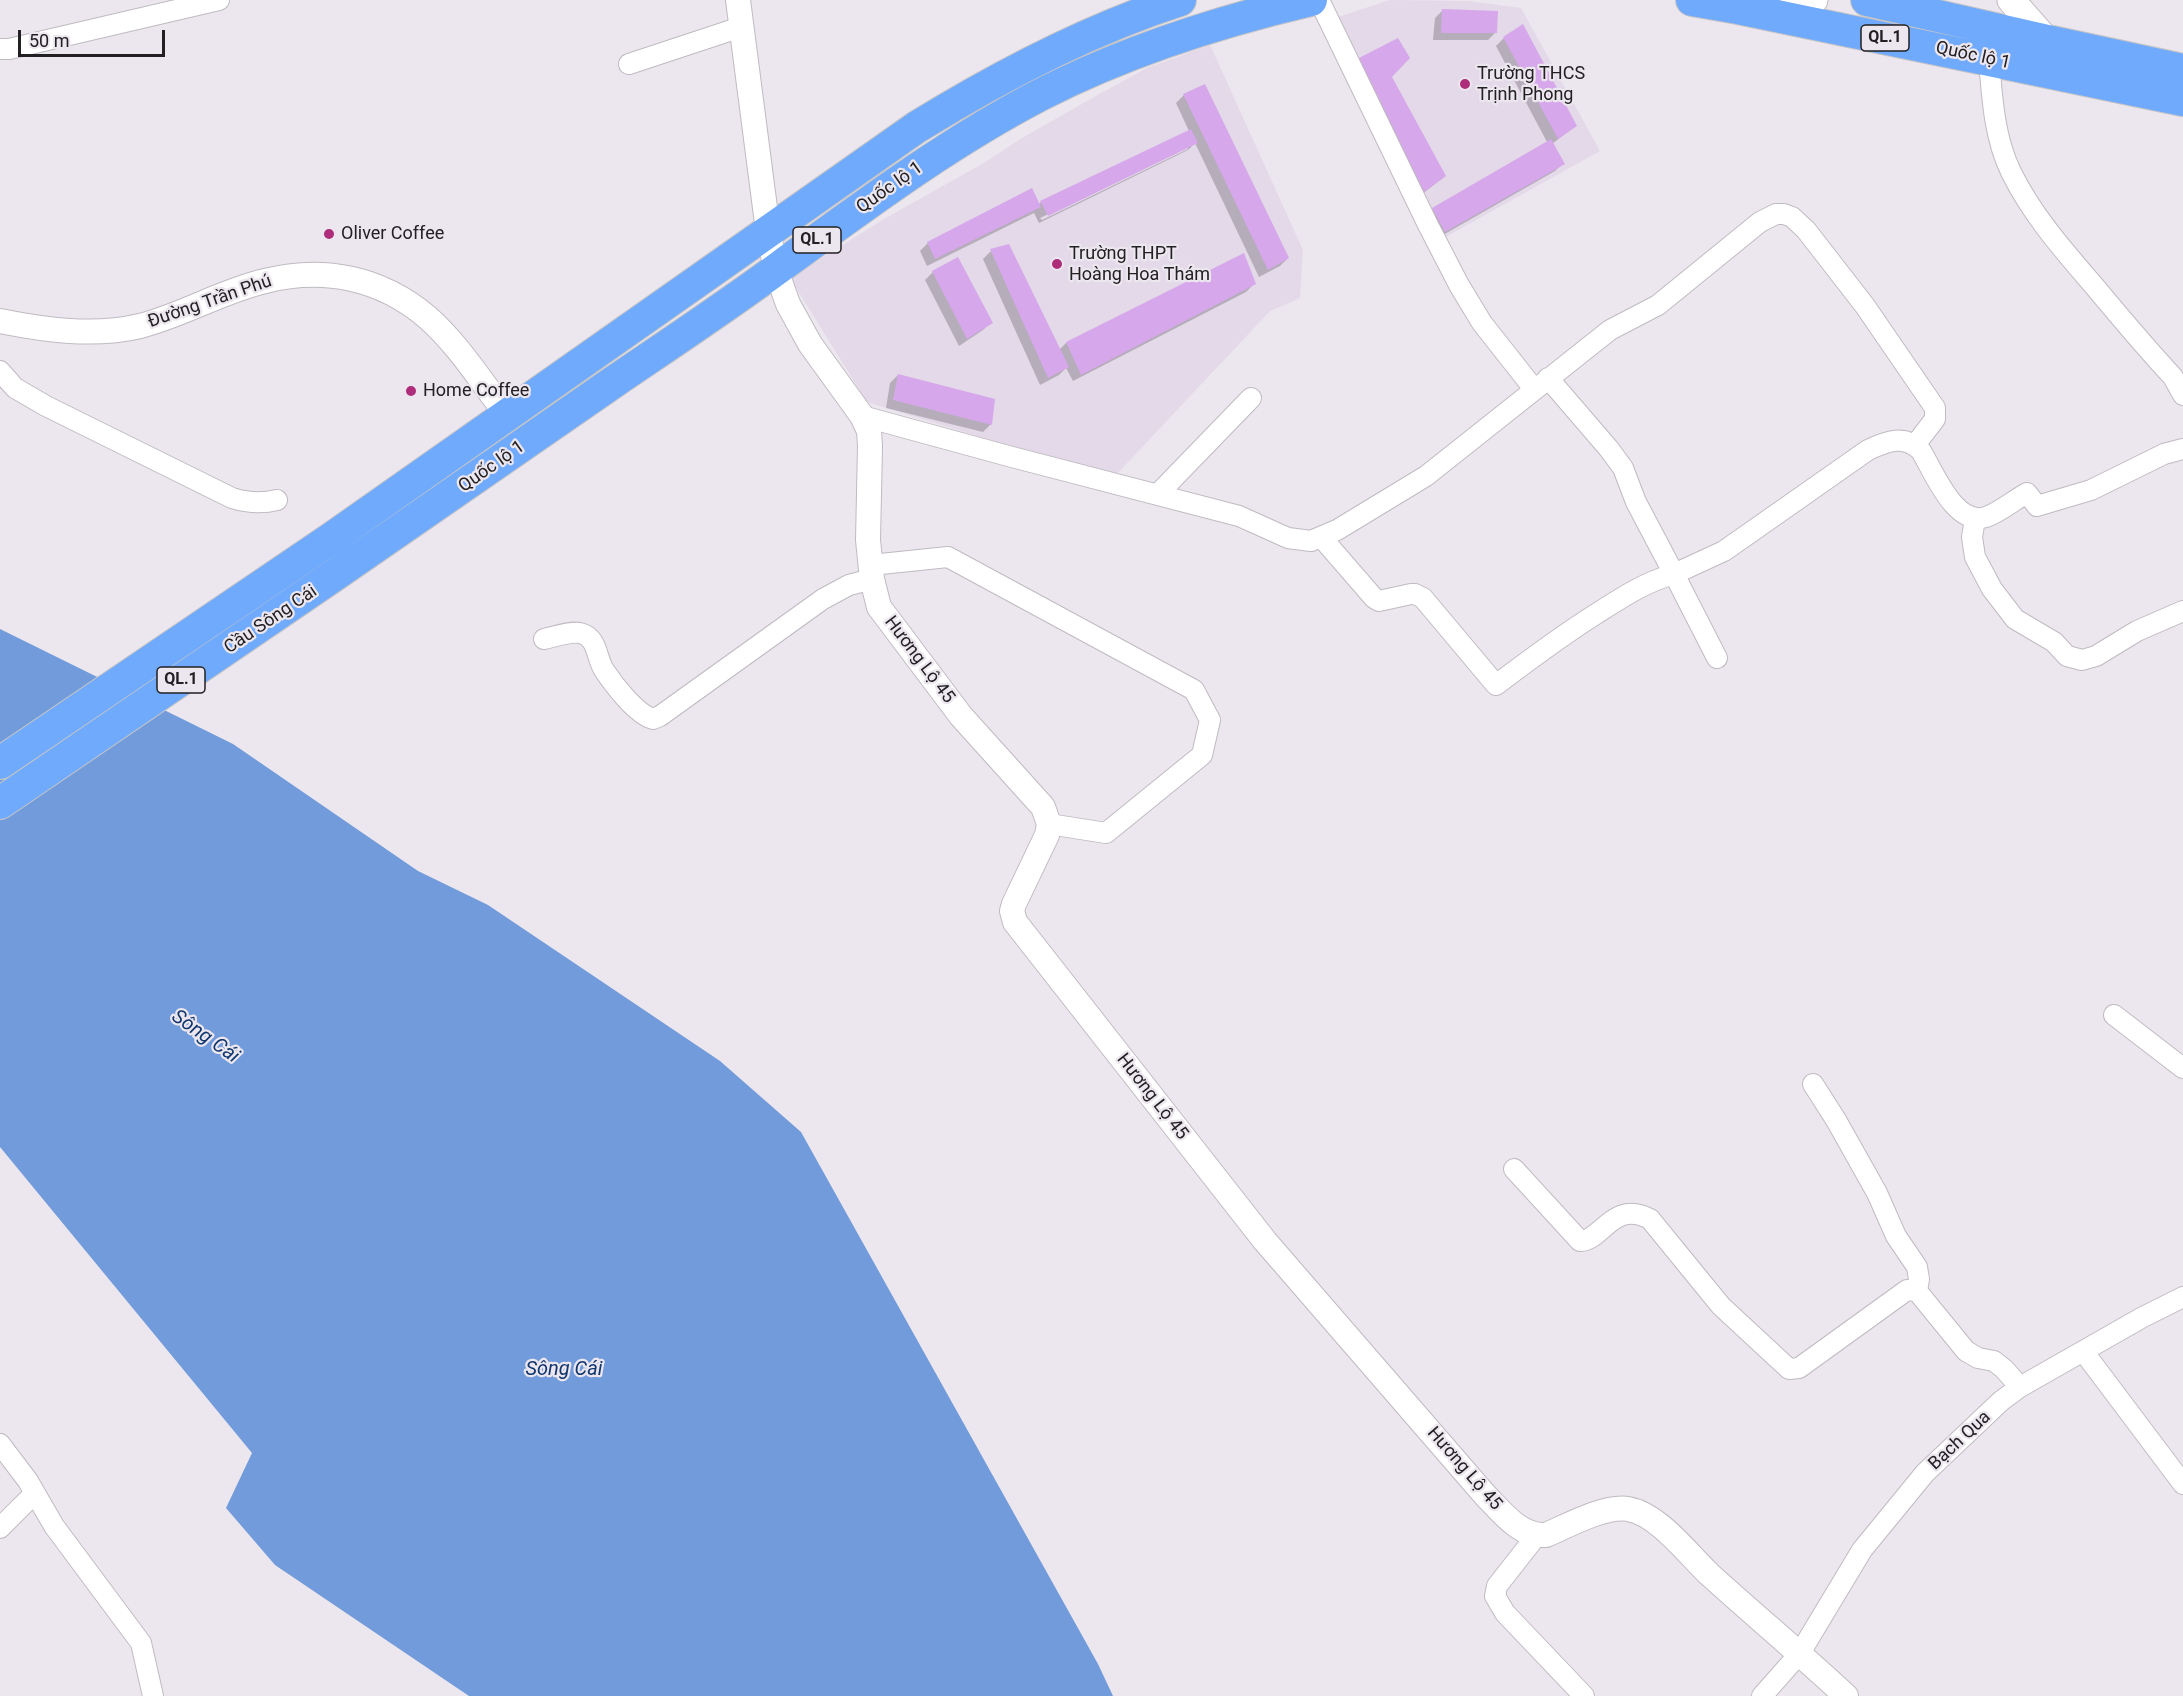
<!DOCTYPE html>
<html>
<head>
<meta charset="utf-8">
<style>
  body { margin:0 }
  #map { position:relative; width:2183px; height:1696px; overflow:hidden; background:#ece6ee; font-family:Roboto,sans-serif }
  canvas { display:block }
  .scale { position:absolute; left:18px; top:30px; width:147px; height:27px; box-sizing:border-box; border:3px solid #222023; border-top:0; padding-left:8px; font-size:18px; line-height:21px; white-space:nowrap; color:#222023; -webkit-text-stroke:4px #ece6ee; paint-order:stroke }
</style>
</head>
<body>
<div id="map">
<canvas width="2183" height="1696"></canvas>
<div class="scale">50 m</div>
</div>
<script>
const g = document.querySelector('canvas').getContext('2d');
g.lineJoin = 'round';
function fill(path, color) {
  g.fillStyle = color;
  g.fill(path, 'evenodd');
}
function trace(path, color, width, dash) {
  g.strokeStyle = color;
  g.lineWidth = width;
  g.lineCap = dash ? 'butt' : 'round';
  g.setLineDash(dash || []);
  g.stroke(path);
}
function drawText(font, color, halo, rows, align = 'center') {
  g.font = font + ' Roboto,sans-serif';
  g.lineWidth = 4.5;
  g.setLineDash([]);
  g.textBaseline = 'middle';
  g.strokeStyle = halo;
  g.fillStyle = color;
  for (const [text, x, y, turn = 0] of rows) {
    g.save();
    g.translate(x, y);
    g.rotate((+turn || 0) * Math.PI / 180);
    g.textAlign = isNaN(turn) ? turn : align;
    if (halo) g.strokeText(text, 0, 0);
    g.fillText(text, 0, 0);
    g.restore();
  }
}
fill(new Path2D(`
  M1390 0 1468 1 1521 8 1600 151 1442 239 1335 18Z
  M1210 45 1303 250 1300 298 1270 311 1115 476 1074 466 867 402 790 278 884 219 984 163 1022 138 1096 96 1147 68Z`), '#e3d9e8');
fill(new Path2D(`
  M0 629 233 744 418 871 488 905 720 1061 801 1132 1098 1664 1113 1696H469L275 1565 226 1508 252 1453 0 1147Z`), '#719bda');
fill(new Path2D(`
  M1443 10 1496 32 1488 40H1433L1435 18Z
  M1504 38 1575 126 1552 144 1563 163 1555 171 1436 239 1425 218 1432 210 1547 142 1496 46Z
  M1360 59 1390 76 1445 176 1416 199 1352 67Z
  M1184 95 1288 258 1280 266 1259 277 1195 143 1188 150 1039 223 1034 213 927 266 920 251 928 243 1038 204 1189 131 1176 103ZM1188 146V149L1042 220 1040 218Z
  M991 251 1059 350 1066 343 1243 255 1254 284 1246 292 1073 381 1066 368 1059 375 1040 385 983 259Z
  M933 272 991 322 983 330 959 346 925 280Z
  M898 375 991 424 983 432 886 408 890 383Z`), '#0003');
fill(new Path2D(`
  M1442 9 1498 11 1497 33H1441Z
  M1523 24 1577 126 1558 139 1503 37Z
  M1398 38 1410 58 1392 77 1446 176 1424 192 1359 58Z
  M1205 84 1289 258 1268 270 1183 94Z
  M1191 129 1198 143 1048 216 1040 201Z
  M1551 139 1565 164 1445 232 1432 208Z
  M1032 188 1041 207 935 259 927 242Z
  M1009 244 1069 367 1048 378 990 249Z
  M1244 253 1256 284 1081 375 1066 342Z
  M958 257 993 323 967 339 932 271Z
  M898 374 995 399 992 425 893 400Z`), '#d6a7ea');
const minor = new Path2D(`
  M1319 0 1428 225 1459 285 1482 323 1534 389
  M0 49H9L219 0
  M1989 59C1992 97 1994 137 2011 172 2032 215 2064 251 2095 287 2120 317 2146 348 2173 377L2183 395
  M629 64 741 27
  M0 371 15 388 46 406 232 498C248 503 261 504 277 500
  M1548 378 1609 449 1623 468 1636 502 1674 574 1724 551 1868 450C1887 441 1905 434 1921 451 1934 472 1955 527 1986 517 2000 512 2014 500 2027 493L2037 506 2091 490 2164 454 2183 449
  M862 416 1012 457 1239 516 1288 538 1311 541 1337 530 1426 476 1610 330 1658 305 1760 222 1776 214H1784L1792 217 1806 230 1865 306 1935 408V419L1915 445
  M1158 494 1251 398
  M1975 519 1972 537 1975 557 1992 589 2015 619 2054 642 2067 656 2082 660 2096 656 2137 631 2183 611
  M1322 538 1374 598 1379 601 1411 594H1415L1423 598 1496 685C1529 660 1561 636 1596 614 1621 598 1645 582 1674 574L1717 658
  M871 565 948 557 1194 690 1210 720 1202 755 1106 833 1049 824
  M544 639C554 637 570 631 580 633 598 637 596 658 604 670 614 685 636 714 653 719L660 716 823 599 849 585 872 579
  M2114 1015 2183 1068
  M1813 1084 1836 1120 1877 1193 1896 1236 1917 1267 1919 1279 1917 1291 1966 1351 1978 1358 1994 1361 2004 1369 2020 1387
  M1514 1169 1580 1241C1601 1242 1613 1199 1650 1219L1721 1306 1789 1369 1799 1368 1907 1290 1917 1291
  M2083 1351 2183 1484
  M0 1444 28 1481 54 1526 141 1643 153 1696
  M0 1528 35 1493
  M1537 1535 1497 1586 1495 1596 1505 1613 1584 1696
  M1762 1696 1800 1653 1862 1550 1925 1473 2001 1401 2020 1387 2143 1317 2183 1297`);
const tertiary = new Path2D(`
  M738 0 768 231 776 270 788 304 810 344 862 416 869 431 870 446 868 540 872 579 879 607 961 716 1043 807 1049 824 1047 835 1014 904 1012 911 1015 922 1265 1241 1485 1495C1502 1512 1520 1537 1546 1535 1567 1526 1605 1505 1628 1509 1658 1514 1687 1553 1709 1574 1754 1615 1801 1654 1846 1696
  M0 321C45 330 94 337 140 326 183 315 222 291 265 281 324 266 381 278 427 317 459 345 482 383 508 416`);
const secondary = new Path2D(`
  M2011 0 2054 49
  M1779 16 1814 0`);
const trunk = new Path2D(`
  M1692 0 1738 8 2183 100
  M1867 0 2048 41 2183 70
  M0 763 332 538 917 127C1000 76 1087 30 1180 0
  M0 803C206 664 411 523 615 381 671 343 727 306 781 266 865 205 948 143 1040 95 1126 51 1217 22 1311 0`);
trace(minor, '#c0bac2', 22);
trace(tertiary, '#c0bac2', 26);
trace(secondary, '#c0bac2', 29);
trace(trunk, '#c6c5c6', 34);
trace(minor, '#fff', 20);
trace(tertiary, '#fff', 24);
trace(secondary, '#fff', 27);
trace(trunk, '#6faafc', 32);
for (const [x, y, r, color] of [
  [1465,84,6,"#ad2d7b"],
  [329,234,6,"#ad2d7b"],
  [1057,264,6,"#ad2d7b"],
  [411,391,6,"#ad2d7b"]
]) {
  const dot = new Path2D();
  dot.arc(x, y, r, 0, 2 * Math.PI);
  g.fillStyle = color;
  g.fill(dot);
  trace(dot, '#ece6ee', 2);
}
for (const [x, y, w] of [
  [1885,38,48],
  [817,240,48],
  [181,680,48]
]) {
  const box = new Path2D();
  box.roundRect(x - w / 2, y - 13, w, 26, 4.5);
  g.fillStyle = '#ece6ee';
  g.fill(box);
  trace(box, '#222023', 1.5);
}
drawText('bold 16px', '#222023', null, [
  ["QL.1",1885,38],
  ["QL.1",817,240],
  ["QL.1",181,680]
]);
drawText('18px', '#222023', '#ece6ee', [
  ["Quốc lộ 1",1973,56,12],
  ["Quốc lộ 1",890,188,-35],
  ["Đường Trần Phú",210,302,-19],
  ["Quốc lộ 1",492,467,-35],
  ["Cầu Sông Cái",271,620,-34],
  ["Hương Lộ 45",919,660,53],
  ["Hương Lộ 45",1152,1097,52],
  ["Bạch Qua",1960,1441,-43],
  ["Hương Lộ 45",1464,1469,49]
]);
drawText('18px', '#222023', '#ece6ee', [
  ["Trường THCS",1477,74],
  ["Trịnh Phong",1477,95],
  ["Oliver Coffee",341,234],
  ["Trường THPT",1069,254],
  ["Hoàng Hoa Thám",1069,275],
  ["Home Coffee",423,391]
], 'left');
drawText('italic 20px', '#0f366f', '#ece6ee', [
  ["Sông Cái",205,1037,35],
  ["Sông Cái",564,1370]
]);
</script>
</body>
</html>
